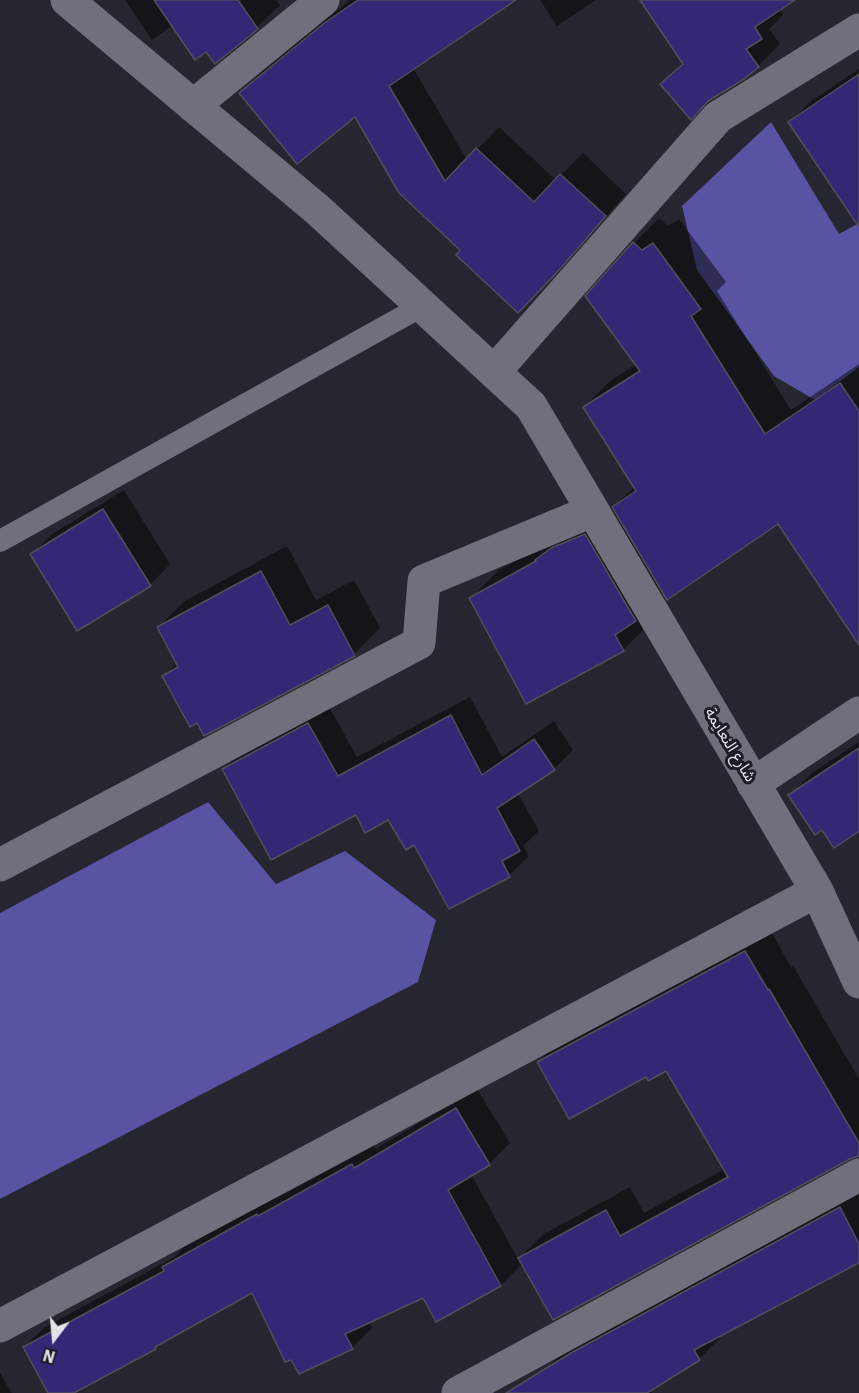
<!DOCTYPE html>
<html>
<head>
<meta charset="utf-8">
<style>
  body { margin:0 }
  #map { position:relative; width:859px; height:1393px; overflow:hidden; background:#262630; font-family:"IBM Plex Sans",sans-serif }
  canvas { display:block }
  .north { position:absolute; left:24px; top:1309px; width:60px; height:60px; -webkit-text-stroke:4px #1c1c26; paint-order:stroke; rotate:196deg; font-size:16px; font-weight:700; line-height:24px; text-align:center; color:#e2e2e9 }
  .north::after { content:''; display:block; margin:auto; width:21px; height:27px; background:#e2e2e9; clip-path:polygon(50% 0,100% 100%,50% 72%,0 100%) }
</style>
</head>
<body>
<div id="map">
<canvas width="859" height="1393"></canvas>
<div class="north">N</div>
</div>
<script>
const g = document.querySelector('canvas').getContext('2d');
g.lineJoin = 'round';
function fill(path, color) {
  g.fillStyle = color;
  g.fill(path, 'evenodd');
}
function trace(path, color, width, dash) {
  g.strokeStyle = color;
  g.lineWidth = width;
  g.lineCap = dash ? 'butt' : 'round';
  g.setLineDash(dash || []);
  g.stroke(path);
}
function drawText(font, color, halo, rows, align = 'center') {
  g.font = font + ' "IBM Plex Sans","Noto Sans Arabic",sans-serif';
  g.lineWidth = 6;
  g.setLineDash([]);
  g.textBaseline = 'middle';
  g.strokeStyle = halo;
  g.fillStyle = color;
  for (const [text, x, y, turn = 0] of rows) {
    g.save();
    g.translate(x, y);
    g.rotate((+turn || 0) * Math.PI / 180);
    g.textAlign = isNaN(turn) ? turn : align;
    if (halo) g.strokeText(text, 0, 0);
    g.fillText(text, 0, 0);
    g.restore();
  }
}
fill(new Path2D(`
  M771 122 839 234 859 223V367L815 400 774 376 697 270 682 206Z
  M208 802 276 884 345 851 436 920 418 982 0 1199V913Z`), '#5953a4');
fill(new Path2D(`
  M125 0H276L280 5 257 27 215 62 206 50 173 25 152 40Z
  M350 0H514L413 68 467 160 499 127 556 180 583 153 626 194 581 245 539 289 463 250 355 115 241 93 263 71Z
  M540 0H596L557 26Z
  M642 0H785L778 7 783 15 769 29 780 44 758 66 662 84 684 63Z
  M859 69V209L790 122 810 102Z
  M659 218 668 226 679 219 726 282 717 291 791 410 859 364V643L778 522 664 591 645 610 651 622 623 650 471 598 499 570 560 537 581 520 615 506 635 486 584 407 610 381 637 364 587 296 634 243Z
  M124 490 170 564 150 585 32 554 52 534Z
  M287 546 316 600 354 580 380 628 354 654 198 721 163 677 178 662 158 627 185 601Z
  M470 697 502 757 554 721 573 750 554 769 518 793 539 831 523 846 529 856 509 875 450 907 415 843 388 818 356 813 224 769 243 750 328 705 357 757Z
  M859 742V830L822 828 790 795 813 772Z
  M769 928 791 967 793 966 859 1079V1155L849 1157 553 1318 523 1263 501 1285 436 1320 423 1296 369 1321 372 1328 352 1348 252 1290 162 1341 155 1348 71 1393H50L24 1347 45 1327 175 1257 184 1247 278 1195 279 1197 373 1144 375 1149 477 1089 510 1143 489 1164 471 1174 518 1259 544 1234 630 1187 644 1213 725 1169 666 1069 646 1075 538 1062 562 1038Z
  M859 1187V1262L722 1333 723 1335 699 1359 650 1390 652 1393H556L543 1372 567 1348Z
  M0 1373 12 1393H0Z`), '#0007');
const building = new Path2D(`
  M154 0H238L258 29 215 64 206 52 195 60Z
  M358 0H516L389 86 445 181 476 148 534 202 560 174 606 216 560 269 518 313 456 255 460 250 399 193 355 117 297 164 239 93 323 24Z
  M640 0H795L755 27 762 39 746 49 759 67 744 79 708 101 691 120 660 84 683 64Z
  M859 74V227L788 122Z
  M633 242 642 250 653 243 701 309 691 316 765 434 840 383 859 411V645L778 524 667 600 612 507 636 491 583 407 640 371 585 296Z
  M103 509 151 586 77 631 30 554Z
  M585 534 636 621 615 635 624 651 526 704 469 598 536 561 535 560 551 548Z
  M261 571 290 625 328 605 355 656 204 736 197 723 190 727 162 676 178 667 157 627Z
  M451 715 482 775 534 739 555 770 497 808 520 851 502 861 510 877 449 909 414 845 406 850 388 820 365 833 356 815 271 860 222 769 308 723 338 776Z
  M859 748V831L834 848 822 830 815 835 788 795Z
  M745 951 768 990 769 989 859 1143V1156L850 1159 553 1320 518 1258 606 1210 620 1236 728 1177 666 1071 648 1081 646 1077 569 1119 537 1062Z
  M456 1108 490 1165 448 1190 501 1286 436 1322 423 1298 345 1334 353 1349 299 1374 291 1360 285 1362 252 1293 155 1347 156 1349 74 1393H48L23 1347 164 1271 162 1267 257 1214 258 1216 352 1164 354 1168Z
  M840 1207 859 1244V1263L694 1350 700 1360 647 1393H506L571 1353Z`);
fill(building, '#332875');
trace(building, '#4f505b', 1.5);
trace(new Path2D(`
  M0 541 422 306`), '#70707c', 22);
trace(new Path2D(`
  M67 0 318 210 531 406 817 891 859 982
  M193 106 323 0
  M494 372 718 117 859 30
  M753 784 859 713
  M0 865 419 643 424 581 592 511
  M0 1326 817 891
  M458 1393 859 1175`), '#70707c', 33);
drawText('16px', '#e2e2e9', '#1c1c26', [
  ["شارع النعايمة",730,745,59]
]);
</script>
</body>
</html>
